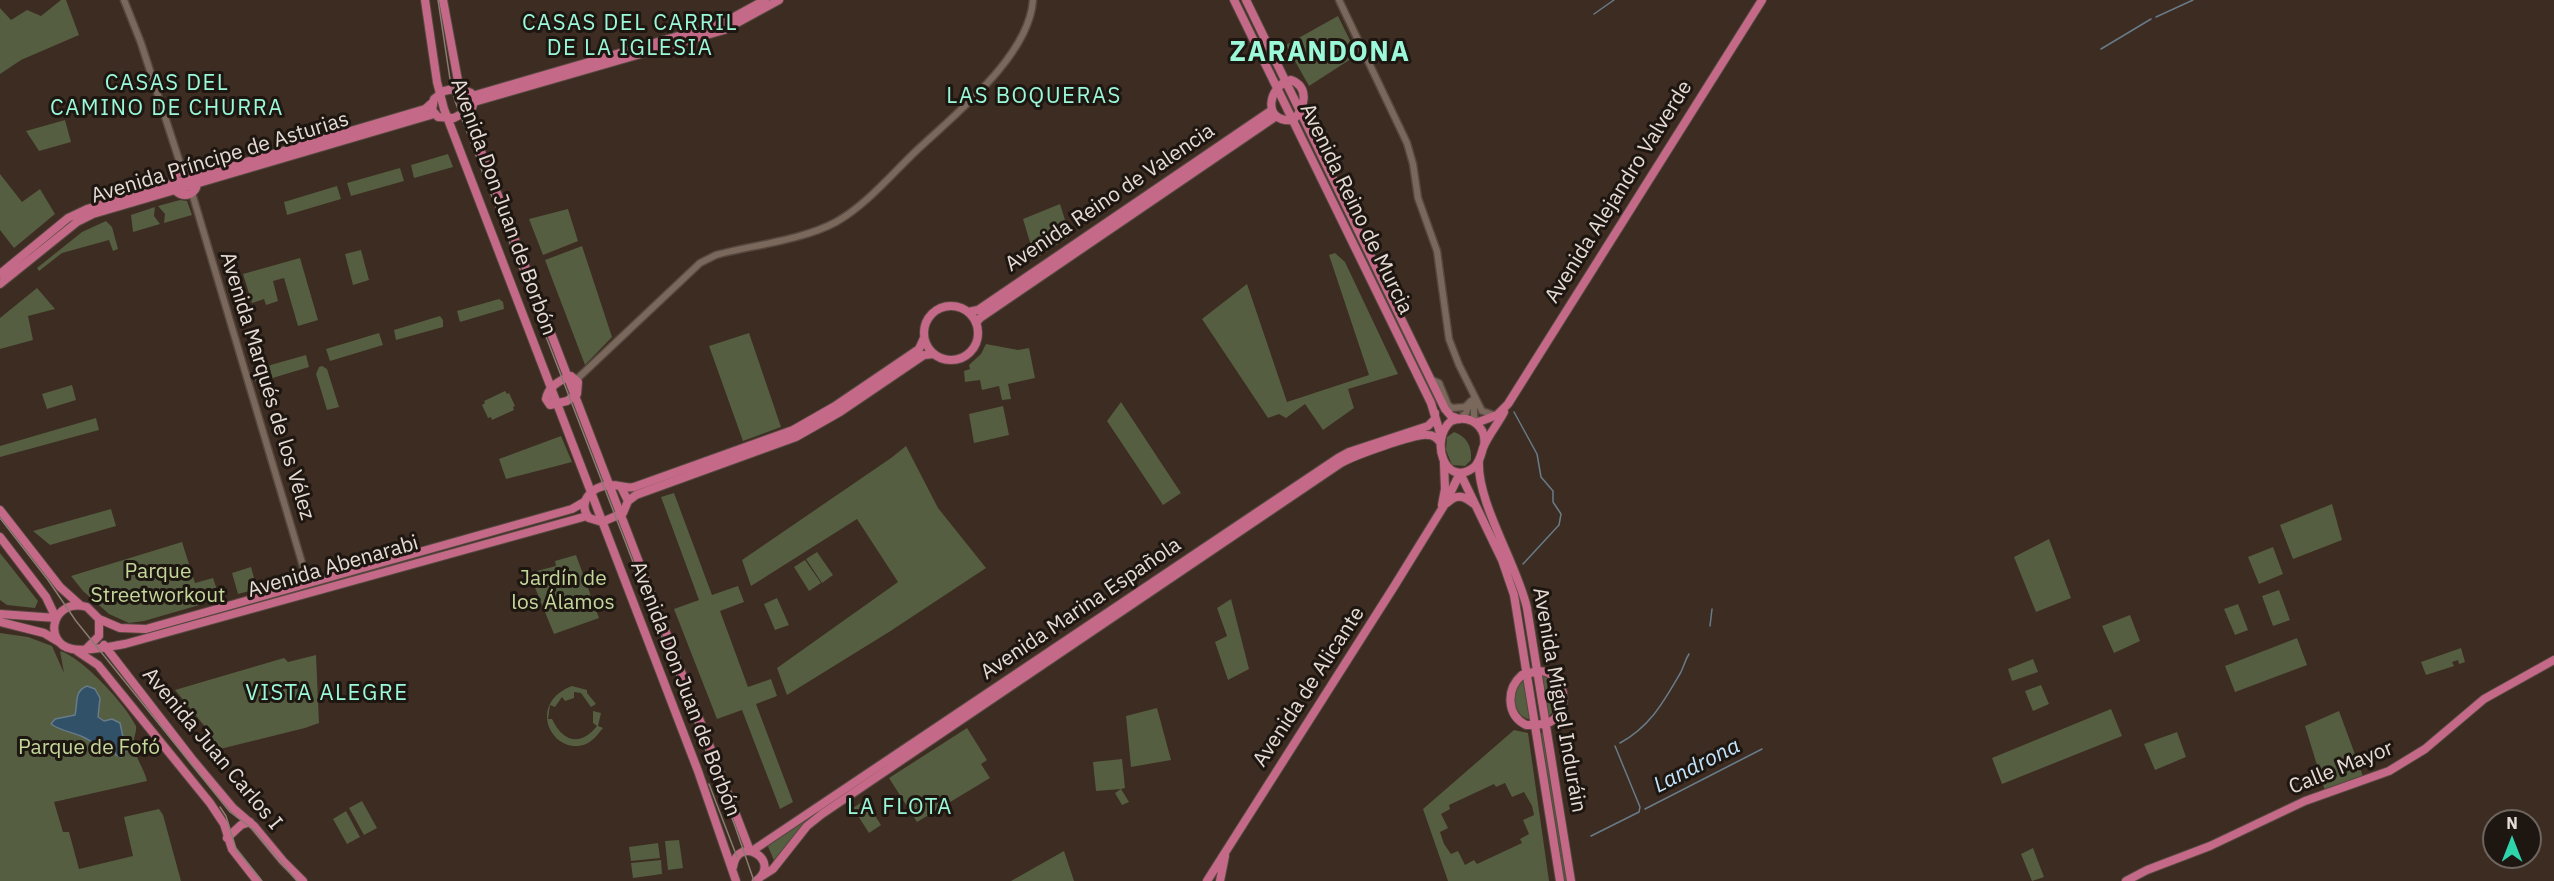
<!DOCTYPE html>
<html>
<head>
<meta charset="utf-8">
<style>
  body { margin:0 }
  #map { position:relative; width:2554px; height:881px; overflow:hidden; background:#3c2c21; font-family:"IBM Plex Sans",sans-serif }
  canvas { display:block }
  .north { position:absolute; left:2482px; top:809px; width:60px; height:60px; box-sizing:border-box; background:#1d1611; border:2px solid #6e655f; border-radius:50%; rotate:0deg; font-size:16px; font-weight:700; line-height:24px; text-align:center; color:#e7dcd5 }
  .north::after { content:''; display:block; margin:auto; width:21px; height:27px; background:#2ed4aa; clip-path:polygon(50% 0,100% 100%,50% 72%,0 100%) }
</style>
</head>
<body>
<div id="map">
<canvas width="2554" height="881"></canvas>
<div class="north">N</div>
</div>
<script>
const g = document.querySelector('canvas').getContext('2d');
g.lineJoin = 'round';
function fill(path, color) {
  g.fillStyle = color;
  g.fill(path, 'evenodd');
}
function trace(path, color, width, dash) {
  g.strokeStyle = color;
  g.lineWidth = width;
  g.lineCap = dash ? 'butt' : 'round';
  g.setLineDash(dash || []);
  g.stroke(path);
}
function drawText(font, color, halo, rows, align = 'center') {
  g.font = font + ' "IBM Plex Sans",sans-serif';
  g.lineWidth = 6;
  g.setLineDash([]);
  g.textBaseline = 'middle';
  g.strokeStyle = halo;
  g.fillStyle = color;
  for (const [text, x, y, turn = 0] of rows) {
    g.save();
    g.translate(x, y);
    g.rotate((+turn || 0) * Math.PI / 180);
    g.textAlign = isNaN(turn) ? turn : align;
    if (halo) g.strokeText(text, 0, 0);
    g.fillText(text, 0, 0);
    g.restore();
  }
}
fill(new Path2D(`
  M61 0H66L79 35 21 60 0 74V8L11 20 27 10 41 16Z
  M1338 16 1357 55 1309 86 1286 45Z
  M65 120 71 142 39 151 26 131Z
  M448 154 453 167 414 178 411 165Z
  M400 168 404 181 351 196 347 183Z
  M0 174 22 202 40 189 55 214 14 248 0 230Z
  M337 186 341 199 287 215 284 202Z
  M180 200 187 201 192 215 164 223 165 214 158 206Z
  M1060 204 1070 236 1035 259 1023 219Z
  M155 207 154 216 160 224 133 232 131 215Z
  M568 209 578 241 543 255 529 219Z
  M106 221 112 227 118 249 113 251 109 240 62 253 39 271 37 268 82 232Z
  M582 246 612 337 585 365 545 260Z
  M361 250 369 280 353 285 345 254Z
  M1335 253 1345 262 1398 374 1348 389 1354 408 1323 430 1305 404 1286 418 1279 414 1268 418 1202 319 1247 284 1287 402 1369 375 1329 255Z
  M300 258 318 320 298 326 284 278 273 281 278 301 266 305 264 299 252 303 243 274Z
  M37 288 55 309 28 316 33 340 0 349V318Z
  M499 299 503 302 504 309 460 322 457 311Z
  M440 316 443 320V327L396 340 394 330Z
  M379 333 383 345 330 361 326 349Z
  M749 333 781 427 743 441 709 346Z
  M986 344 1018 350 1029 348 1035 378 1008 384 1011 399 1002 400 999 386 982 390 980 380 965 382 964 371 970 369 969 365 981 354Z
  M306 355 309 367 256 383 253 370Z
  M322 366 327 369 339 407 327 410 316 374 319 367Z
  M72 385 76 400 47 409 42 394Z
  M505 391 507 394 509 393 515 406 513 407 514 410 492 420 491 417 488 418 482 405 485 403 484 401Z
  M1121 402 1181 493 1163 505 1107 421Z
  M1003 406 1009 435 974 443 969 414Z
  M96 418 99 430 0 457V446Z
  M1454 432C1467 437 1472 446 1471 460L1465 466 1452 465 1446 450 1447 437Z
  M561 436 572 462 506 479 499 459Z
  M906 446 938 508 986 568 889 632 787 695 777 668 898 582 857 519 751 586 742 560 891 458Z
  M674 493 712 595 738 586 744 602 720 611 748 687 771 679 777 696 756 704 793 802 780 809 742 710 717 719 674 609 699 600 661 497Z
  M2332 504 2342 540 2293 559 2280 525Z
  M111 509 116 526 50 545 33 531Z
  M2049 539 2071 598 2036 612 2014 557Z
  M182 542 195 583 213 578 220 599 144 621 129 623 109 614 83 591 71 576Z
  M2273 547 2283 574 2259 584 2248 557Z
  M817 552 833 575 822 583 806 559Z
  M0 553 38 601 35 608 7 605 0 600Z
  M576 555 599 618 554 634 529 573 556 566 555 561Z
  M805 560 821 583 809 591 794 567Z
  M251 567 257 589 238 594 232 573Z
  M2279 590 2290 620 2273 626 2262 596Z
  M777 598 789 625 775 630 764 604Z
  M1231 599 1249 669 1228 680 1215 642 1227 636 1217 608Z
  M2238 604 2248 630 2235 635 2224 609Z
  M2130 615 2140 641 2114 653 2102 626Z
  M0 633 28 637 52 646 64 673 60 651C82 657 126 705 136 726 137 732 133 738 134 744 135 758 144 768 147 781L54 802 63 832H69L79 869 133 856 124 817 159 809 163 815 181 881H0Z
  M2297 638 2307 665 2235 692 2225 666Z
  M2461 648 2465 662 2459 664 2458 660 2452 662 2454 666 2426 675 2421 662Z
  M316 655 319 723 305 728 216 750 211 734 175 690 284 658 288 662Z
  M2033 659 2038 672 2012 681 2008 669Z
  M1542 675C1562 677 1562 705 1549 716Z
  M1525 679 1531 720C1512 716 1509 690 1525 679Z
  M2041 685 2049 704 2033 711 2025 691Z
  M572 686 587 690V693L596 704 591 707 581 693 574 692V698L565 701 562 697 555 707 550 705 548 719H552C563 742 580 747 597 726L593 723V711L601 713 598 726 603 728C598 734 593 741 586 744 553 757 525 704 572 686Z
  M1157 708 1171 760 1131 767 1126 716Z
  M2111 709 2122 736 2002 784 1992 758Z
  M2339 711 2364 779 2325 791 2305 726Z
  M967 728 987 760 981 764 990 778 917 822 889 778Z
  M1514 730 1528 733 1549 881H1448L1423 809ZM1505 783 1512 797 1524 792 1532 806 1534 815 1523 820 1529 834 1520 839 1522 843 1477 864 1474 860 1465 865 1458 851 1451 854 1444 844 1440 832 1448 828 1441 814 1450 809 1449 805 1494 784 1496 787Z
  M2177 732 2186 757 2155 770 2144 744Z
  M1541 733H1544L1567 881H1563Z
  M1122 759 1125 788 1121 789 1129 802 1122 805 1115 793 1121 789 1096 791 1093 762Z
  M865 800 881 825 869 833 853 808Z
  M362 801 377 828 364 835 349 808Z
  M346 811 360 837 347 844 333 819Z
  M805 819 806 821 775 863 767 844Z
  M679 840 683 868 668 870 665 841Z
  M658 843 660 858 631 861 629 847Z
  M2033 848 2044 877 2032 881 2021 854Z
  M1064 851 1074 881H1011Z
  M661 860 662 874 633 878 631 863Z`), '#555e40');
const water = new Path2D(`
  M87 686 95 689 100 698 98 717 104 721 112 719 120 723 126 751 122 757 116 755C112 744 106 747 97 744 92 743 88 739 83 737 72 732 61 731 51 724L55 719 75 715C78 702 74 691 87 686Z`);
fill(water, '#315168');
trace(water, '#687b89', 1.5);
trace(new Path2D(`
  M1594 14 1614 0
  M2156 17 2193 0
  M2101 49 2151 19
  M1514 412 1537 454 1541 477 1553 491V502L1561 514 1559 525 1523 564
  M1710 626 1712 609
  M1620 743C1651 726 1664 701 1681 672 1684 666 1685 660 1689 654
  M1645 809 1762 749
  M1591 836 1639 812 1640 807 1615 746`), '#687b89', 1.5);
const minor = new Path2D(`
  M124 0 141 43 180 163 186 171
  M1339 0 1407 143 1413 164 1418 198 1437 251 1449 339 1459 365 1482 411 1494 415
  M192 193 308 583
  M577 379 700 263 716 255C753 245 803 240 836 222 866 205 890 176 915 152 954 115 1029 57 1033 0
  M1430 379 1439 383 1448 405 1452 408 1465 407 1471 401
  M1474 397V415L1476 423
  M1459 419 1466 413 1470 403`);
const major = new Path2D(`
  M425 0 437 82 444 109 698 771 736 881
  M443 0 462 102 750 851
  M1234 0 1431 403 1441 436
  M1246 0 1445 409 1451 416 1459 419
  M1291 80C1310 87 1305 109 1293 120 1261 123 1268 85 1291 80Z
  M458 88 471 93 474 102 472 108 454 118 438 117 432 110 434 99 444 91Z
  M472 96 723 23 765 0
  M474 102 724 30 779 0
  M173 183a12 12 0 1 1 24 0a12 12 0 1 1-24 0Z
  M0 274 68 218 87 209 425 109 432 103
  M0 284 77 222 93 214 434 114
  M924 333a27 27 0 1 1 54 0a27 27 0 1 1-54 0Z
  M968 312 978 310 1272 110
  M976 323 980 318 1275 117
  M571 376 578 382 577 394 567 401 550 405 546 399C548 386 560 380 571 376Z
  M1476 423 1497 415 1508 404 1762 0
  M1484 446C1487 426 1470 414 1451 421 1429 440 1445 488 1473 468 1479 464 1481 455 1483 448 1488 435 1498 424 1504 412
  M1479 460C1476 501 1517 564 1527 608L1571 881
  M1460 473 1502 560 1514 595 1560 881
  M621 487 628 501 623 513 602 522 589 518C577 502 591 487 609 485 618 484 625 489 634 487L793 430 835 406 919 349 924 338
  M628 501 636 495 796 437 840 412 924 355 934 354
  M1447 503C1457 493 1464 496 1474 504
  M1442 505 1445 489 1444 463
  M0 510 60 587 80 605
  M0 537 46 597 56 618
  M0 614 56 618
  M99 619 120 628 146 629 572 509 584 502
  M0 622 44 633 59 642
  M104 645 192 759 233 808 254 826 283 861 303 881
  M87 648 99 636V619L87 607C52 597 42 643 72 649 86 652 111 646 125 644L587 516
  M77 651 98 665 210 803 224 824 232 849 257 881
  M1538 671C1566 671 1572 710 1550 722 1543 725 1534 725 1526 725 1506 715 1506 689 1522 675Z
  M227 838 241 825 250 822
  M752 851 1338 458 1349 452 1428 426 1435 419V413
  M733 867C738 833 783 861 756 881
  M762 876 773 869 807 826 822 814 1341 463C1353 456 1416 433 1428 435 1434 435 1437 438 1440 442
  M1207 881 1395 585 1445 504 1460 473
  M1220 881 1225 856
  M2126 881 2147 870 2210 846 2305 801 2389 771 2425 749 2484 699 2554 660`);
trace(minor, '#56483f', 9);
trace(major, '#56483f', 10);
trace(minor, '#7b685c', 6);
trace(major, '#c46a88', 8);
trace(new Path2D(`
  M438 0 450 79 455 101 735 826 754 881
  M0 518 48 580 76 621 230 812 254 830 297 881
  M709 784 737 857
  M220 807 226 816 236 849 262 881`), '#8a7c73', 1.5);
drawText('21px', '#e7dcd5', '#1d1611', [
  ["Avenida Príncipe de Asturias",220,158,-17],
  ["Avenida Alejandro Valverde",1619,192,-58],
  ["Avenida Reino de Valencia",1110,198,-34],
  ["Avenida Don Juan de Borbón",503,207,70],
  ["Avenida Reino de Murcia",1356,209,64],
  ["Avenida Marqués de los Vélez",267,386,73],
  ["Avenida Abenarabi",333,567,-16],
  ["Avenida Marina Española",1081,609,-34],
  ["Avenida de Alicante",1309,687,-57],
  ["Avenida Don Juan de Borbón",685,689,69],
  ["Avenida Miguel Induráin",1559,700,80],
  ["Avenida Juan Carlos I",212,749,50],
  ["Calle Mayor",2341,768,-22]
]);
drawText('21px', '#c4d79a', '#1d1611', [
  ["Parque",158,572],
  ["Streetworkout",158,596],
  ["Jardín de",563,579],
  ["los Álamos",563,603],
  ["Parque de Fofó",89,748]
]);
g.letterSpacing = '1.5px';
drawText('22px', '#9bf9da', '#1d1611', [
  ["CASAS DEL CARRIL",630,24],
  ["DE LA IGLESIA",630,49],
  ["CASAS DEL",167,84],
  ["CAMINO DE CHURRA",167,109],
  ["LAS BOQUERAS",1034,97],
  ["VISTA ALEGRE",327,694],
  ["LA FLOTA",900,808]
]);
g.letterSpacing = '0px';
drawText('italic 22px', '#c2e4fd', '#1d1611', [
  ["Landrona",1697,766,-27]
]);
g.letterSpacing = '1.5px';
drawText('bold 27px', '#9bf9da', '#1d1611', [
  ["ZARANDONA",1320,53]
]);
g.letterSpacing = '0px';
</script>
</body>
</html>
